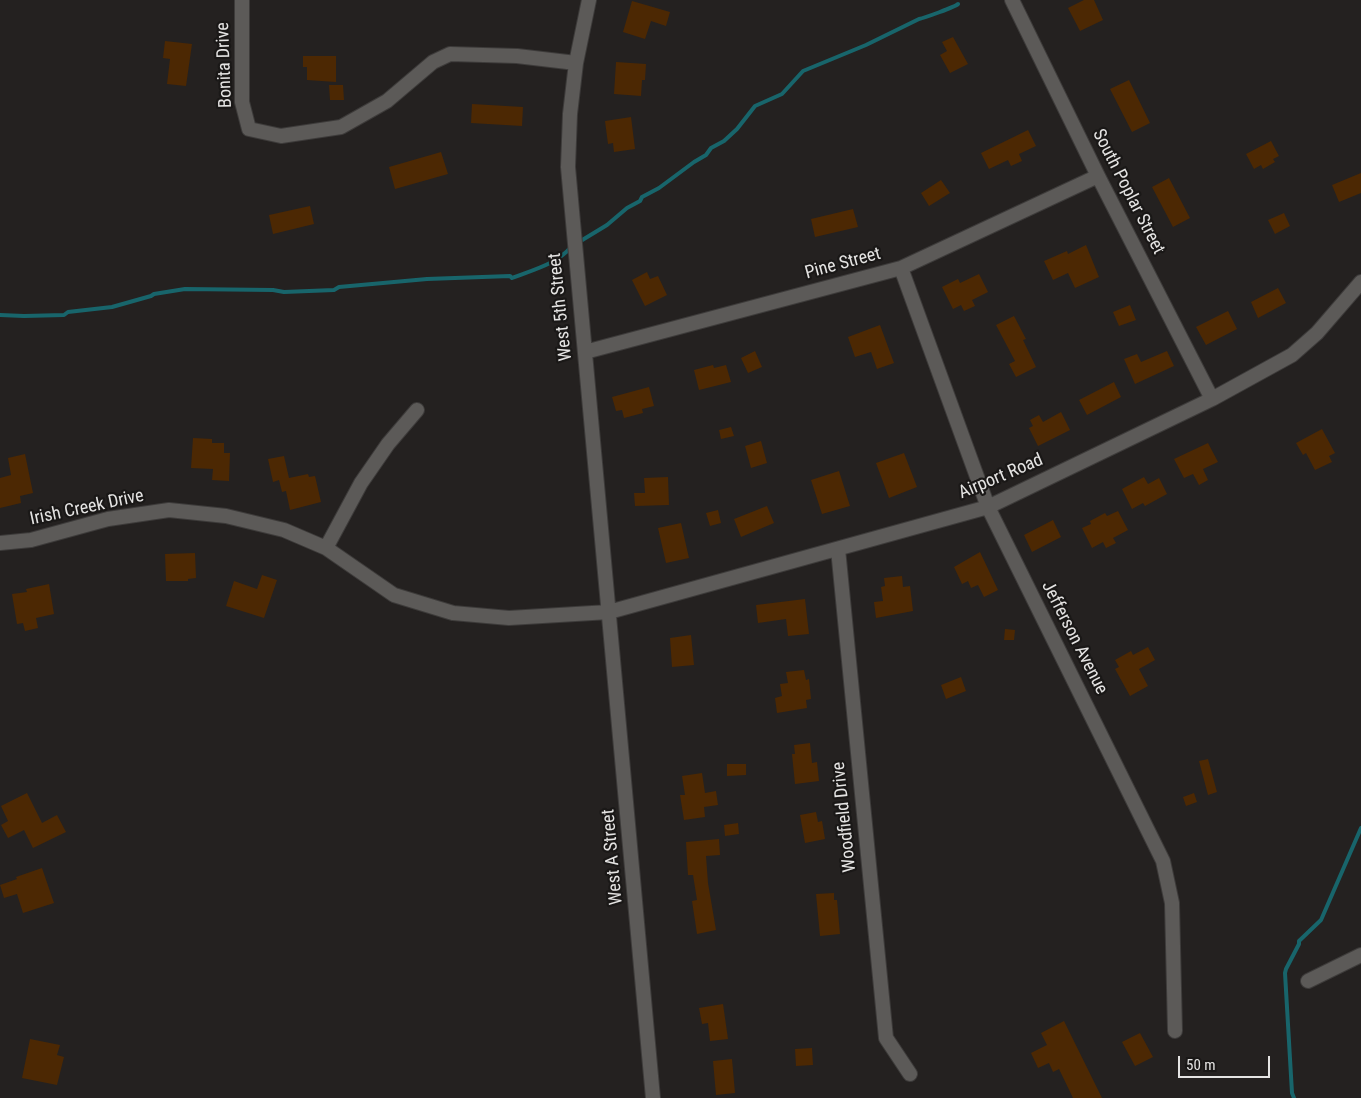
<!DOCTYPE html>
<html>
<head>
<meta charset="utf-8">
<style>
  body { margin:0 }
  #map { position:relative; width:1361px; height:1098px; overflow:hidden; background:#242120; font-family:"Roboto Condensed",sans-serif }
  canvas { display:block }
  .scale { position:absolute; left:1178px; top:1056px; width:92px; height:22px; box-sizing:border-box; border:2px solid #e5e4e3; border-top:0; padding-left:6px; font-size:15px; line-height:18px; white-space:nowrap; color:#e5e4e3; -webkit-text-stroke:4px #1a1817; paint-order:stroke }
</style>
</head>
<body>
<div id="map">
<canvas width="1361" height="1098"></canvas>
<div class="scale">50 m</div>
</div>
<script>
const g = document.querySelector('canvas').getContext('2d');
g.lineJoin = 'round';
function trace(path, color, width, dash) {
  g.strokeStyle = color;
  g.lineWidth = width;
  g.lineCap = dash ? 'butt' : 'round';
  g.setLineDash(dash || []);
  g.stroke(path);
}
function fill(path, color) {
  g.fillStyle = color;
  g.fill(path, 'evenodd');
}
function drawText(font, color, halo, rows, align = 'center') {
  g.font = font + ' "Roboto Condensed",sans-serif';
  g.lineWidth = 4.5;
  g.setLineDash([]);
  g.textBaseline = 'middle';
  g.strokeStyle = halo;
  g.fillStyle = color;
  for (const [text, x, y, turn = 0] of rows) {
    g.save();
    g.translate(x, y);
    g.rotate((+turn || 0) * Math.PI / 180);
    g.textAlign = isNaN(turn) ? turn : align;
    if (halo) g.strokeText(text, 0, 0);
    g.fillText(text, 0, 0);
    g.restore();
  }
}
trace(new Path2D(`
  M579 242 607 225 627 208 640 201 642 197 659 188 694 162 706 155 711 148 724 141 737 129 755 106 782 94 803 71 866 45 919 19C924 18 955 7 958 4
  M0 315 24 316 64 315 68 312 112 307 151 296 154 294 185 289 273 290 284 292 334 290 339 287 427 279 510 276 512 278C532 270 557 264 571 247
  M1294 1098 1292 1093 1285 973 1286 969 1299 944V941L1321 920 1361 828`), '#18656b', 4);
fill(new Path2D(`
  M1084 0H1094L1103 20 1080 31 1068 8Z
  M632 1 670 12 666 26 651 21 645 39 623 32Z
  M953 37 968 64 950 73 940 55 947 51 942 42Z
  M165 41 192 44 186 86 167 84 170 59 163 58Z
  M303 56H336V82L307 80V67H303Z
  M616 62 646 64 645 80H642L641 96 614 94Z
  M1129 80 1150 123 1132 132 1110 89Z
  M329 85H343L344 100H330Z
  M472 104 523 107 522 126 471 123Z
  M631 117 635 149 614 152 613 143 608 144 605 121Z
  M1028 130 1036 146 1019 154 1022 161 1011 166 1008 160 989 169 981 153Z
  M1271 141 1279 156 1273 159 1275 162 1263 169 1261 165 1254 169 1246 154Z
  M441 152 448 174 395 189 389 167Z
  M1361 173V193L1339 202 1332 185Z
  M1169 178 1190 218 1173 227 1152 187Z
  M941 180 950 193 929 206 921 193Z
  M310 206 314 224 273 234 269 215Z
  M853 209 858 227 815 237 811 219Z
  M1284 213 1290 226 1275 234 1268 220Z
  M1086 245 1099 277 1075 288 1068 273 1053 280 1044 261 1067 251 1068 254Z
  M647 272 650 279 658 276 667 295 645 306 632 280Z
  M979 274 988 292 972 300 975 306 964 311 961 305 953 309 942 287 958 279 960 283Z
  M1278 288 1286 303 1258 318 1251 302Z
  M1130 305 1136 320 1119 326 1113 312Z
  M1228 311 1237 329 1206 345 1196 327Z
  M1014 316 1026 339 1023 340 1036 367 1016 377 1009 364 1015 361 996 325Z
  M880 325 894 363 877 369 871 352 855 357 848 337Z
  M755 351 762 367 748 373 741 358Z
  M1167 351 1174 366 1135 384 1124 359 1137 354 1141 362Z
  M713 365 714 368 726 365 731 382 699 390 694 370Z
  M1114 382 1121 397 1087 415 1079 400Z
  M649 387 654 406 642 409 643 413 624 418 622 410 616 411 612 397Z
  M1061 412 1070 430 1038 446 1029 428 1033 426 1030 420 1039 415 1043 422Z
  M731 427 734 436 721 439 719 430Z
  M1322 429 1335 453 1329 456 1332 462 1315 470 1306 453 1303 455 1296 443Z
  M193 438 212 439V443H224V453H230L229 481 212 480 213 469 191 468Z
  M761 441 767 463 751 468 745 446Z
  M1208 443 1218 462 1203 469 1208 480 1199 485 1193 474 1184 478 1174 459Z
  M904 453 917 487 889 498 876 463Z
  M25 454 33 493 20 496 21 503 0 508V478L11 475 8 458Z
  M284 456 289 478 308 474 309 477 315 476 321 502 290 510 286 491 282 492 279 480 273 482 268 459Z
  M839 471 850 506 822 514 811 480Z
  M668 477 669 505 635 506 634 493H645L644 478Z
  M1144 477 1148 484 1159 478 1167 494 1145 506 1143 503 1132 509 1122 489Z
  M767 506 774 523 741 537 734 519Z
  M718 510 721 523 710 526 706 513Z
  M1118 511 1128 530 1113 538 1116 543 1106 548 1103 542 1092 548 1082 528 1091 524 1090 521 1105 513 1107 516Z
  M1053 520 1061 537 1032 552 1024 535Z
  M681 523 689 558 666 563 658 528Z
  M980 552 998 590 984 597 978 585 971 588 968 581 962 584 954 567Z
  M195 553 196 578 188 579V581H166L165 554Z
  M262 575 277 580 264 618 226 606 234 581 257 589Z
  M902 576 903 587 910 586 913 611 876 618 874 602 883 601 881 587 885 586 884 578Z
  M49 584 54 614 36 618 38 628 25 631 23 623 17 624 12 594 27 592 26 589Z
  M805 599 809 634 788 636 786 619 758 623 756 605Z
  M1005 629 1015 630 1014 640H1004Z
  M691 635 694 665 672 667 670 638Z
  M1148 647 1155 660 1139 669 1148 686 1130 696 1115 669 1119 667 1115 660 1131 651 1133 655Z
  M804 670 806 680 809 679 811 699 806 700 807 708 777 713 775 698 782 696 780 684 788 683 786 672Z
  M961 677 966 691 946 699 941 685Z
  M810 743 812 763 817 762 819 781 795 784 792 754H795L794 745Z
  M1208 759 1217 792 1208 795 1199 761Z
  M727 764H746V775L727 776Z
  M702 773 705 793 716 791 718 805 704 807 705 817 684 820 680 795H685L682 776Z
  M27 793 42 823 57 815 66 832 33 848 24 830 8 838 1 825 8 821 1 806Z
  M1194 793 1197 802 1186 806 1183 797Z
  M816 812 818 822 822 821 825 839 805 843 800 815Z
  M738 823 739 834 725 836 724 825Z
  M719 839 720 855 706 856 708 883 716 930 697 934 692 901 697 900 693 875H688L686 842Z
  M42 868 54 903 23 913 17 894 4 898 0 885 17 879 16 877Z
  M834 893V900H837L840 934 820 936 816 894Z
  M723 1004 728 1039 710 1041 708 1023 702 1024 699 1008Z
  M1064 1021 1102 1098H1073L1059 1069 1053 1072 1049 1063 1038 1068 1031 1053 1047 1045 1041 1033Z
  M1140 1033 1153 1057 1135 1066 1122 1042Z
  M30 1039 60 1045 57 1055 64 1057 57 1085 22 1078Z
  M812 1048 813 1065 796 1066 795 1049Z
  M732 1059 735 1093 716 1095 713 1061Z`), '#4c2803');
const minor = new Path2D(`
  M242 0V102L249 129 281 136 341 127 387 101 433 62 450 54 517 56 576 63
  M589 0 576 63 570 114 568 167 653 1098
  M1012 0 1098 176 1212 399
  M901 268 988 507 1163 861 1172 903 1175 1031
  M585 352 901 268 1098 176
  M0 543 31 540 108 519 169 510 226 516 284 530 326 548 394 595 453 613 509 618 609 612 988 507 1212 399 1292 355 1317 333 1361 282
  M326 548 361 483 388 444 417 410
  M838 549 886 1038 910 1074
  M1308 981 1361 955`);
trace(minor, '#3d3b3a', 16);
trace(minor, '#5c5a58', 14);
drawText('18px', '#e5e4e3', '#1a1817', [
  ["Bonita Drive",225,65,-92],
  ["South Poplar Street",1128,192,63],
  ["Pine Street",843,264,-15],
  ["West 5th Street",561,307,-96],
  ["Airport Road",1001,477,-23],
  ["Irish Creek Drive",87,508,-12],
  ["Jefferson Avenue",1074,638,63],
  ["Woodfield Drive",845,817,-96],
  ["West A Street",613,857,-95]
]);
</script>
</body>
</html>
